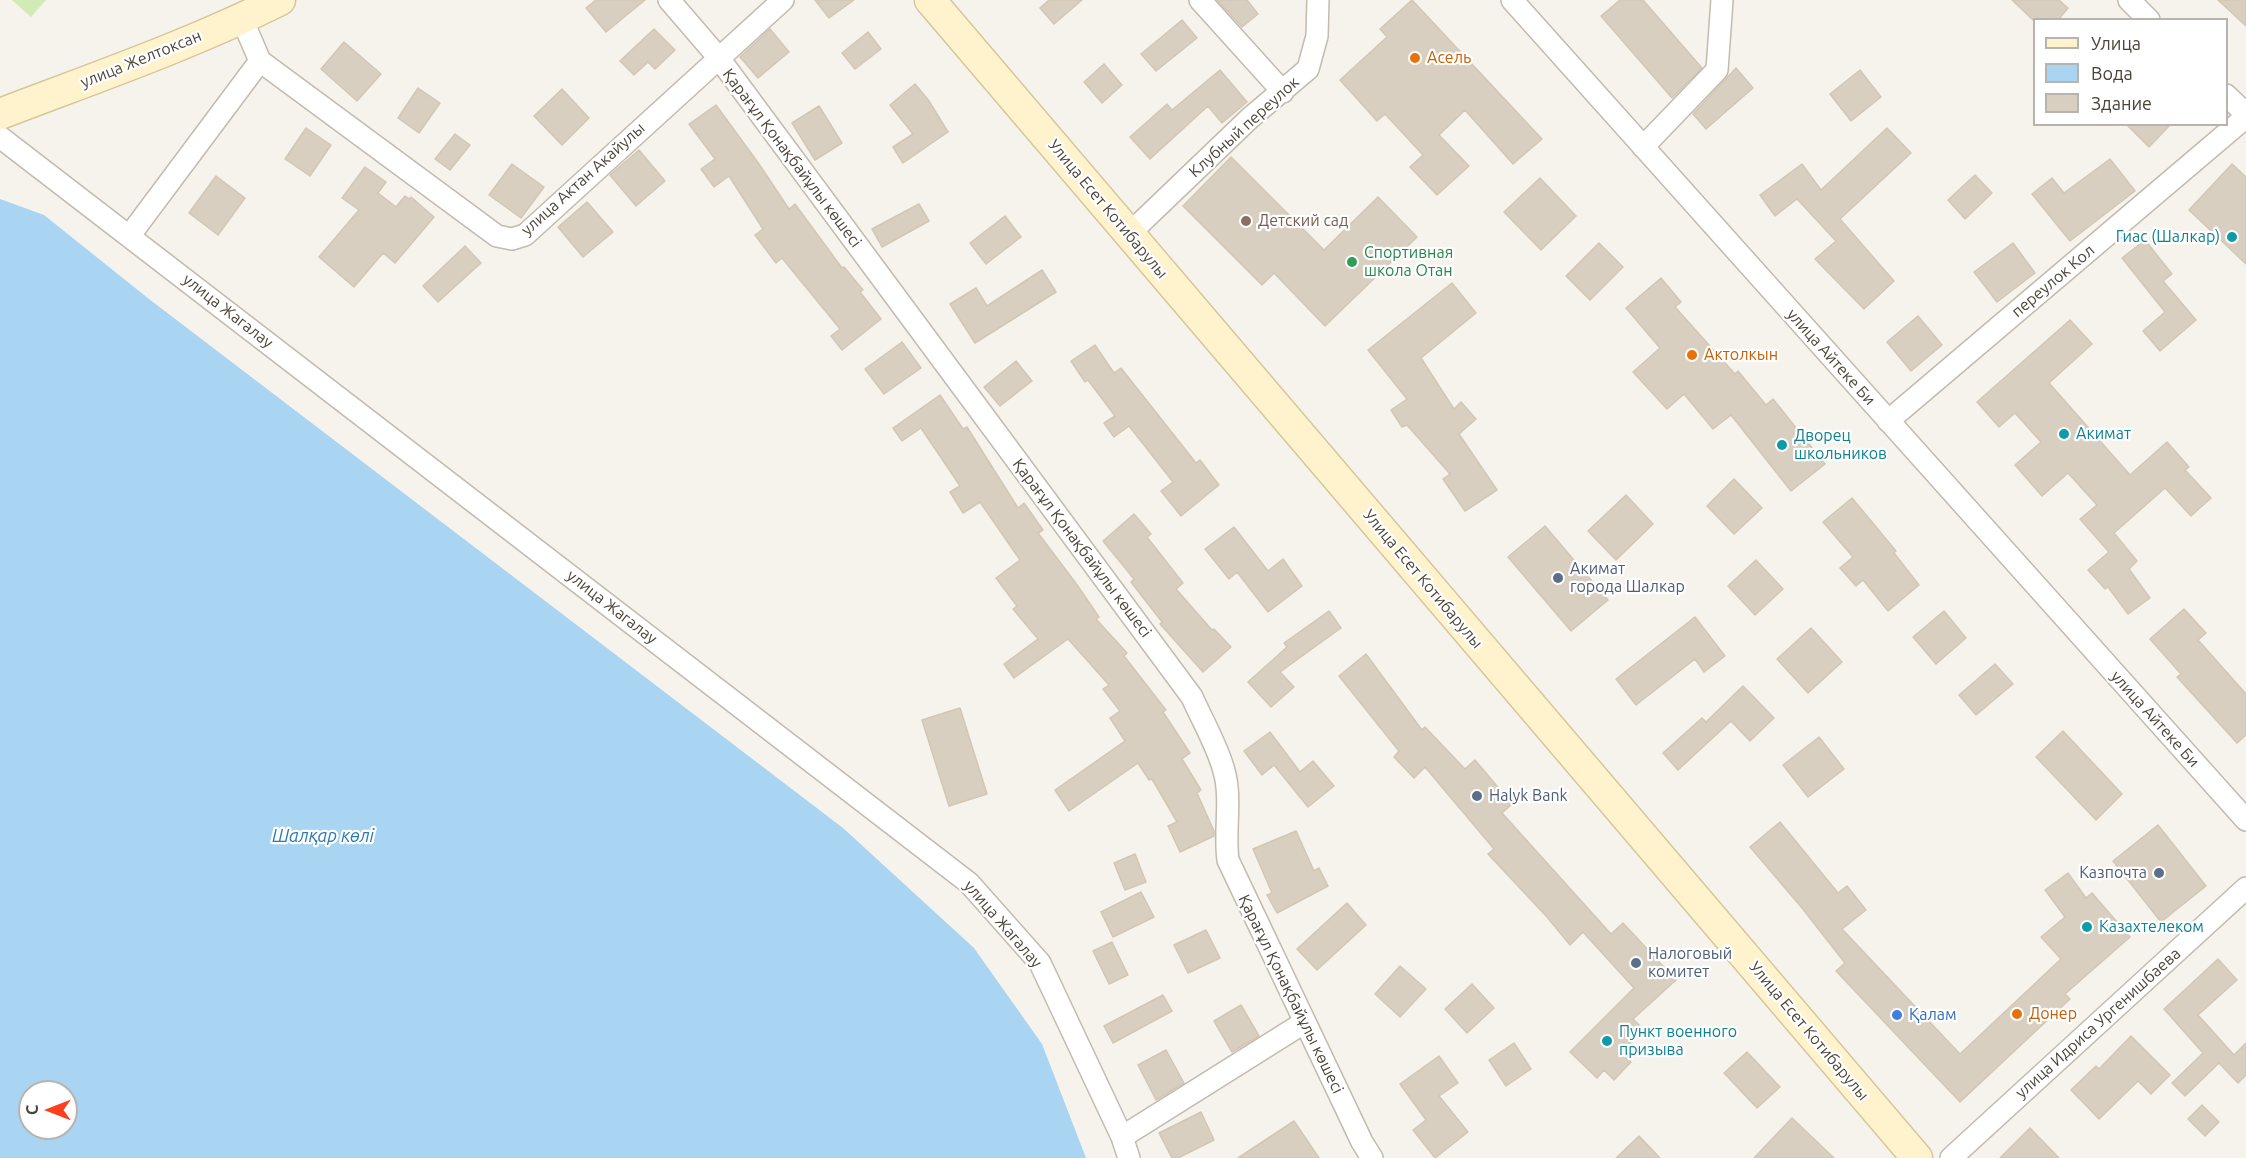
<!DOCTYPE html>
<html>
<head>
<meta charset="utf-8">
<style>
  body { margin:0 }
  #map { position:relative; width:2246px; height:1158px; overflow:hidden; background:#f6f3ec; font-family:Ubuntu,sans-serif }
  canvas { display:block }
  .legend { position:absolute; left:2033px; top:18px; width:195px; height:108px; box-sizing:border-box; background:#fff; border:2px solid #b7b4b0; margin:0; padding:8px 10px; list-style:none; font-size:18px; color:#4b4439 }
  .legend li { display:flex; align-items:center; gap:12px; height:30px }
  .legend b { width:30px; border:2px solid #b7b4b0 }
  .north { position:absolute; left:18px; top:1080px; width:60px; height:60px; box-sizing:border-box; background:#fff; border:2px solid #b7b4b0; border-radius:50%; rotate:270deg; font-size:16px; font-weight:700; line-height:24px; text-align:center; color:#4b4439 }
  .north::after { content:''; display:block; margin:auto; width:21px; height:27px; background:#fc3f1d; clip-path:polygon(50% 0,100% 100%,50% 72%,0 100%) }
</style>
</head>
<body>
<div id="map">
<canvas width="2246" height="1158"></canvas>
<ul class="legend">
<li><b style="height:8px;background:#fff3cd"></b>Улица</li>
<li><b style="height:16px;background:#a9d4f2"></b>Вода</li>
<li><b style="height:16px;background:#d8cfc1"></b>Здание</li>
</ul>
<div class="north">С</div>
</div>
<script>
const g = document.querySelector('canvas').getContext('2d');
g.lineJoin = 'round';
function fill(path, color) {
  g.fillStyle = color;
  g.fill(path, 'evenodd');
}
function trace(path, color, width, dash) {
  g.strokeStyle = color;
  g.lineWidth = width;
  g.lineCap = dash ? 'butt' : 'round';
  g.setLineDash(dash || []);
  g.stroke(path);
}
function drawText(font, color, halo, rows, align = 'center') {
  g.font = font + ' Ubuntu,sans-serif';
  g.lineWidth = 4.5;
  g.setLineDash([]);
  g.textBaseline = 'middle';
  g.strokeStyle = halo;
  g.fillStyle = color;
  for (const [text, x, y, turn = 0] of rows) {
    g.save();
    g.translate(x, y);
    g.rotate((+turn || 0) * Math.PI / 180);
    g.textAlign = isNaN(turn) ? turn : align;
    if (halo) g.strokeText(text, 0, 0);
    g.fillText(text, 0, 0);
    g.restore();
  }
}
fill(new Path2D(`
  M12 0H46L31 17Z`), '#d2eab5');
fill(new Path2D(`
  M0 199 44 215 149 299 843 828 974 948 1042 1044 1086 1158H0ZM30 1092H66V1128H30Z`), '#a9d4f2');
const building = new Path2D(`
  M596 0H645L606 32 586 8Z
  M815 0H854L829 18Z
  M1049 0H1082L1054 24 1040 8Z
  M1217 0H1247L1258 14 1242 27Z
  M1412 0 1542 139 1513 164 1465 110 1439 135 1469 166 1437 195 1410 167 1423 155 1385 114 1377 121 1340 80 1387 37 1380 29Z
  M1620 0H1643L1702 68 1672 98 1601 16Z
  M2012 0H2059L2068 8 2058 20H2033Z
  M2218 0H2246V26Z
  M1182 20 1197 38 1156 71 1141 54Z
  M654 29 675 50 655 69 648 62 634 75 620 61Z
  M770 29 789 52 758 78 740 57Z
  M868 32 881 49 855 69 842 53Z
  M344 42 381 74 357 101 321 69Z
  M1104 64 1122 85 1102 103 1084 82Z
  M1736 68 1753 88 1706 129 1693 114Z
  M1220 70 1247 102 1222 123 1208 106 1150 159 1130 137 1167 104 1172 110Z
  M1860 70 1881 97 1851 121 1830 94Z
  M915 84 929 101 948 132 903 163 893 147 913 134 890 105Z
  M418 88 440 103 419 133 398 118Z
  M562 89 589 118 562 145 534 116Z
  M716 105 759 164 789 209 795 204 842 268 844 267 863 290 860 292 881 319 842 350 831 336 840 329 782 258 776 263 755 235 763 229 729 176 714 187 701 169 715 159 689 124Z
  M819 106 842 143 815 160 792 123Z
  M2126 124H2171L2149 147Z
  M306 128 331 145 310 176 285 159Z
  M1887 128 1911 153 1840 219 1894 281 1864 309 1815 259 1836 241 1797 199 1775 216 1760 195 1802 164 1821 190Z
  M455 134 470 145 450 170 435 159Z
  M639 150 665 181 636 206 610 175Z
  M1231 157 1324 250 1378 197 1417 237 1325 326 1274 273 1262 285 1183 206Z
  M2110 159 2135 191 2070 241 2032 194 2052 178 2064 193Z
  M512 164 544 187 521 218 489 195Z
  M2232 164 2246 177V264L2189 210Z
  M365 167 386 182 378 193 396 207 405 196 409 199 411 197 434 217 395 263 383 253 354 287 319 257 359 210 342 198Z
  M1975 175 1992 193 1965 219 1948 200Z
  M216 176 245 198 218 235 189 213Z
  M1540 178 1576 216 1541 250 1504 212Z
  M587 202 613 232 583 257 558 227Z
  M919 204 929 221 882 247 872 229Z
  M1005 216 1021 237 986 264 970 243Z
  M2145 240 2172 274 2163 281 2196 320 2160 351 2143 331 2165 312 2122 258Z
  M1599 243 1623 267 1590 300 1566 276Z
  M2013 243 2035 273 1997 302 1974 272Z
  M465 246 481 263 438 302 423 286Z
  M1042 270 1056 292 975 343 950 304 976 288 987 306Z
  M1661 278 1681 302 1675 307 1735 374 1738 371 1766 405 1773 399 1825 464 1791 491 1731 415 1713 429 1684 394 1667 409 1633 372 1660 348 1626 308Z
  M1452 283 1476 313 1421 358 1454 409 1461 402 1476 419 1459 434 1497 490 1465 511 1443 479 1450 474 1407 425 1402 427 1391 410 1407 399 1368 350Z
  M1918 316 1942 345 1911 371 1887 342Z
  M2070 320 2092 344 2049 383 2130 475 2167 442 2189 467 2185 470 2211 498 2191 516 2165 488 2114 533 2137 561 2129 569 2150 598 2128 614 2108 587 2105 589 2088 570 2109 552 2080 519 2097 505 2068 473 2042 496 2015 465 2041 442 2015 413 1999 427 1977 402Z
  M902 342 921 368 884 394 865 369Z
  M1095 345 1114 373 1121 368 1196 463 1200 460 1219 485 1181 516 1161 491 1173 482 1129 426 1114 437 1104 423 1115 416 1088 380 1085 382 1071 361Z
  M1016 361 1032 381 1000 406 984 387Z
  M940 395 963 429 967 427 1018 508 1024 503 1043 530 1038 533 1075 582 1099 617 1096 619 1127 653 1124 656 1166 710 1163 712 1190 753 1182 759 1201 790 1197 793 1214 831V836L1180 852 1168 826 1177 822 1152 779 1149 780 1138 763 1069 811 1055 790 1125 741 1110 718 1120 711 1103 689 1109 685 1068 639 1014 678 1004 664 1038 639 1013 609 1017 606 996 578 1020 560 980 502 963 513 950 492 960 486 921 428 902 441 893 428Z
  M1734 479 1762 508 1734 534 1707 506Z
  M1626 495 1653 524 1616 560 1588 531Z
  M1852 498 1896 551 1894 553 1919 585 1888 611 1863 580 1856 586 1840 568 1853 557 1823 522Z
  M1134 514 1151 534 1147 537 1183 583 1176 589 1212 630 1214 629 1231 647 1203 672 1160 624 1162 622 1131 582 1134 579 1103 541Z
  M1545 526 1608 600 1571 631 1508 557Z
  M1234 527 1268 571 1283 559 1302 586 1268 612 1237 572 1229 579 1205 549Z
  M1756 560 1783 589 1755 615 1728 586Z
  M2184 609 2206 633 2198 640 2246 694V735L2237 743 2177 677 2181 674 2150 639Z
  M1329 611 1341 628 1280 672 1294 687 1271 707 1248 682 1287 647 1284 643Z
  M1944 611 1966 638 1936 664 1913 637Z
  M1695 617 1725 656 1704 672 1695 659 1636 705 1616 679Z
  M1811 628 1842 662 1808 693 1777 659Z
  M1366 654 1422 730 1425 727 1465 769 1475 760 1512 804 1502 813 1611 934 1623 923 1676 980 1633 1019 1644 1030 1621 1053 1631 1062 1614 1080 1604 1070 1597 1078 1570 1052 1634 988 1583 932 1570 945 1547 917 1488 854 1494 849 1425 767 1414 778 1394 757 1399 751 1339 676Z
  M1995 664 2013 684 1976 715 1959 695Z
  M1743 686 1774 718 1750 741 1731 721 1678 770 1663 753 1702 718 1706 722Z
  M960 708 987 794 949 806 922 720Z
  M2063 731 2122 794 2096 820 2036 757Z
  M1270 732 1300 772 1313 761 1334 786 1308 807 1274 765 1262 775 1244 751Z
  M1819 737 1844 769 1808 797 1783 765Z
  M1780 822 1838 893 1847 886 1866 910 1842 929 1960 1054 2061 959 2041 937 2065 917 2045 890 2068 873 2086 898 2092 893 2130 937 2065 994 2070 999 1960 1102 1836 971 1845 963 1802 908 1750 847Z
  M2158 825 2206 886 2161 922 2113 861Z
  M1296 831 1314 871 1319 868 1328 886 1277 913 1267 895 1272 893 1253 849Z
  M1135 854 1146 882 1125 890 1114 863Z
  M1141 892 1154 917 1113 937 1101 912Z
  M1347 903 1366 925 1317 970 1297 949Z
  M1206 930 1220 958 1188 973 1174 945Z
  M1112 942 1128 975 1109 984 1093 951Z
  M2218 959 2237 980 2198 1015 2234 1055 2246 1043V1075L2238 1083 2219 1063 2185 1096 2172 1083 2203 1053 2164 1009Z
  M1400 966 1426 989 1400 1017 1375 994Z
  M1472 984 1494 1008 1467 1033 1445 1009Z
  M1163 995 1172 1011 1113 1043 1104 1026Z
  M1241 1005 1259 1036 1232 1052 1214 1021Z
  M2131 1036 2170 1075 2151 1094 2138 1081 2099 1119 2071 1090 2096 1066 2099 1069Z
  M1514 1043 1531 1069 1506 1086 1489 1060Z
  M1166 1050 1184 1083 1156 1100 1138 1065Z
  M1747 1052 1780 1087 1757 1108 1724 1073Z
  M1439 1056 1458 1083 1439 1096 1468 1132 1435 1158 1413 1130 1426 1120 1400 1084Z
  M2202 1105 2219 1122 2205 1136 2188 1119Z
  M1201 1112 1214 1140 1178 1158H1172L1159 1133Z
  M1792 1118 1834 1158H1754Z
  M1294 1121 1319 1158H1238Z
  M2030 1128 2059 1158H2000Z
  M1639 1136 1660 1158H1616Z`);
fill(building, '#d8cfc1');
trace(building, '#d3c7b4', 1.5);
const minor = new Path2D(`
  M669 0 718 57 1192 697C1202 720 1218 747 1224 771 1232 798 1224 832 1228 860L1362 1142 1372 1158
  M1200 0 1283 92
  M1512 0 2246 820
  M2129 0 2149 20
  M242 19 260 61 497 236 512 239 525 235 783 0
  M2226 95 2246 114
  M0 137 969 883 1040 963 1122 1137 1129 1158
  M1643 147 1717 70 1722 0
  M1129 234 1250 118 1308 69 1317 36 1318 0
  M130 235 260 61
  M1888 421 2246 117
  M1122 1137 1305 1022
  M1951 1158 2246 888`);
const secondary = new Path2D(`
  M930 0 1917 1158
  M0 114C94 78 190 45 280 0`);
trace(minor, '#c2bbae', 24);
trace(secondary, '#d6c79b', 33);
trace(minor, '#fff', 21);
trace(secondary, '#fff3cd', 30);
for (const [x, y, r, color] of [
  [1415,58,6,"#e8710a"],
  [1246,221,6,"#8d6e63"],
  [2232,237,6,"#0f9aa8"],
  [1352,262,6,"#2e9e5b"],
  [1692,355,6,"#e8710a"],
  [2064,434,6,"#0f9aa8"],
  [1782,445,6,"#0f9aa8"],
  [1558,578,6,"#5c6f8a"],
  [1477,796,6,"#5c6f8a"],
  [2159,873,6,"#5c6f8a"],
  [2087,927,6,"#0f9aa8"],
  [1636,963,6,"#5c6f8a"],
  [2017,1014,6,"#e8710a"],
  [1897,1015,6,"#3f7fe0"],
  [1607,1041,6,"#0f9aa8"]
]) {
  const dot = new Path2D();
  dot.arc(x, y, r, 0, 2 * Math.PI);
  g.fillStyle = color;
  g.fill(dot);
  trace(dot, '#fff', 2);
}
drawText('16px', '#c56008', '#fff', [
  ["Асель",1427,58],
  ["Актолкын",1704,355],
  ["Донер",2029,1014]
], 'left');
drawText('16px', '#4b4439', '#fff', [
  ["улица Желтоксан",141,59,-22],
  ["Клубный переулок",1244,127,-42],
  ["Қарағұл Қонақбайұлы көшесі",792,158,53],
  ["улица Актан Акайулы",583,179,-42],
  ["Улица Есет Котибарулы",1108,209,50],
  ["переулок Кол",2053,281,-40],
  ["улица Жагалау",228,311,38],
  ["улица Айтеке Би",1831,357,48],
  ["Қарағұл Қонақбайұлы көшесі",1082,548,53],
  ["Улица Есет Котибарулы",1423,579,50],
  ["улица Жагалау",612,607,38],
  ["улица Айтеке Би",2155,719,48],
  ["улица Жагалау",1003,924,49],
  ["Қарағұл Қонақбайұлы көшесі",1291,994,64],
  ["улица Идриса Ургенишбаева",2098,1023,-42],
  ["Улица Есет Котибарулы",1809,1031,50]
]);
drawText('16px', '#785e54', '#fff', [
  ["Детский сад",1258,221]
], 'left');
drawText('16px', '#0d838f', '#fff', [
  ["Гиас (Шалкар)",2220,237,"right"],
  ["Акимат",2076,434],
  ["Дворец",1794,436],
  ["школьников",1794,454],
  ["Казахтелеком",2099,927],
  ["Пункт военного",1619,1032],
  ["призыва",1619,1050]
], 'left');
drawText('16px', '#27864d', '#fff', [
  ["Спортивная",1364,253],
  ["школа Отан",1364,271]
], 'left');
drawText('16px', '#4e5e75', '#fff', [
  ["Акимат",1570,569],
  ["города Шалкар",1570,587],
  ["Halyk Bank",1489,796],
  ["Казпочта",2147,873,"right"],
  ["Налоговый",1648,954],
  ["комитет",1648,972]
], 'left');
drawText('16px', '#366cbe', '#fff', [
  ["Қалам",1909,1015]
], 'left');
drawText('italic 18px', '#2e7ab2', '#fff', [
  ["Шалқар көлі",323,836]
]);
</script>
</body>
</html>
